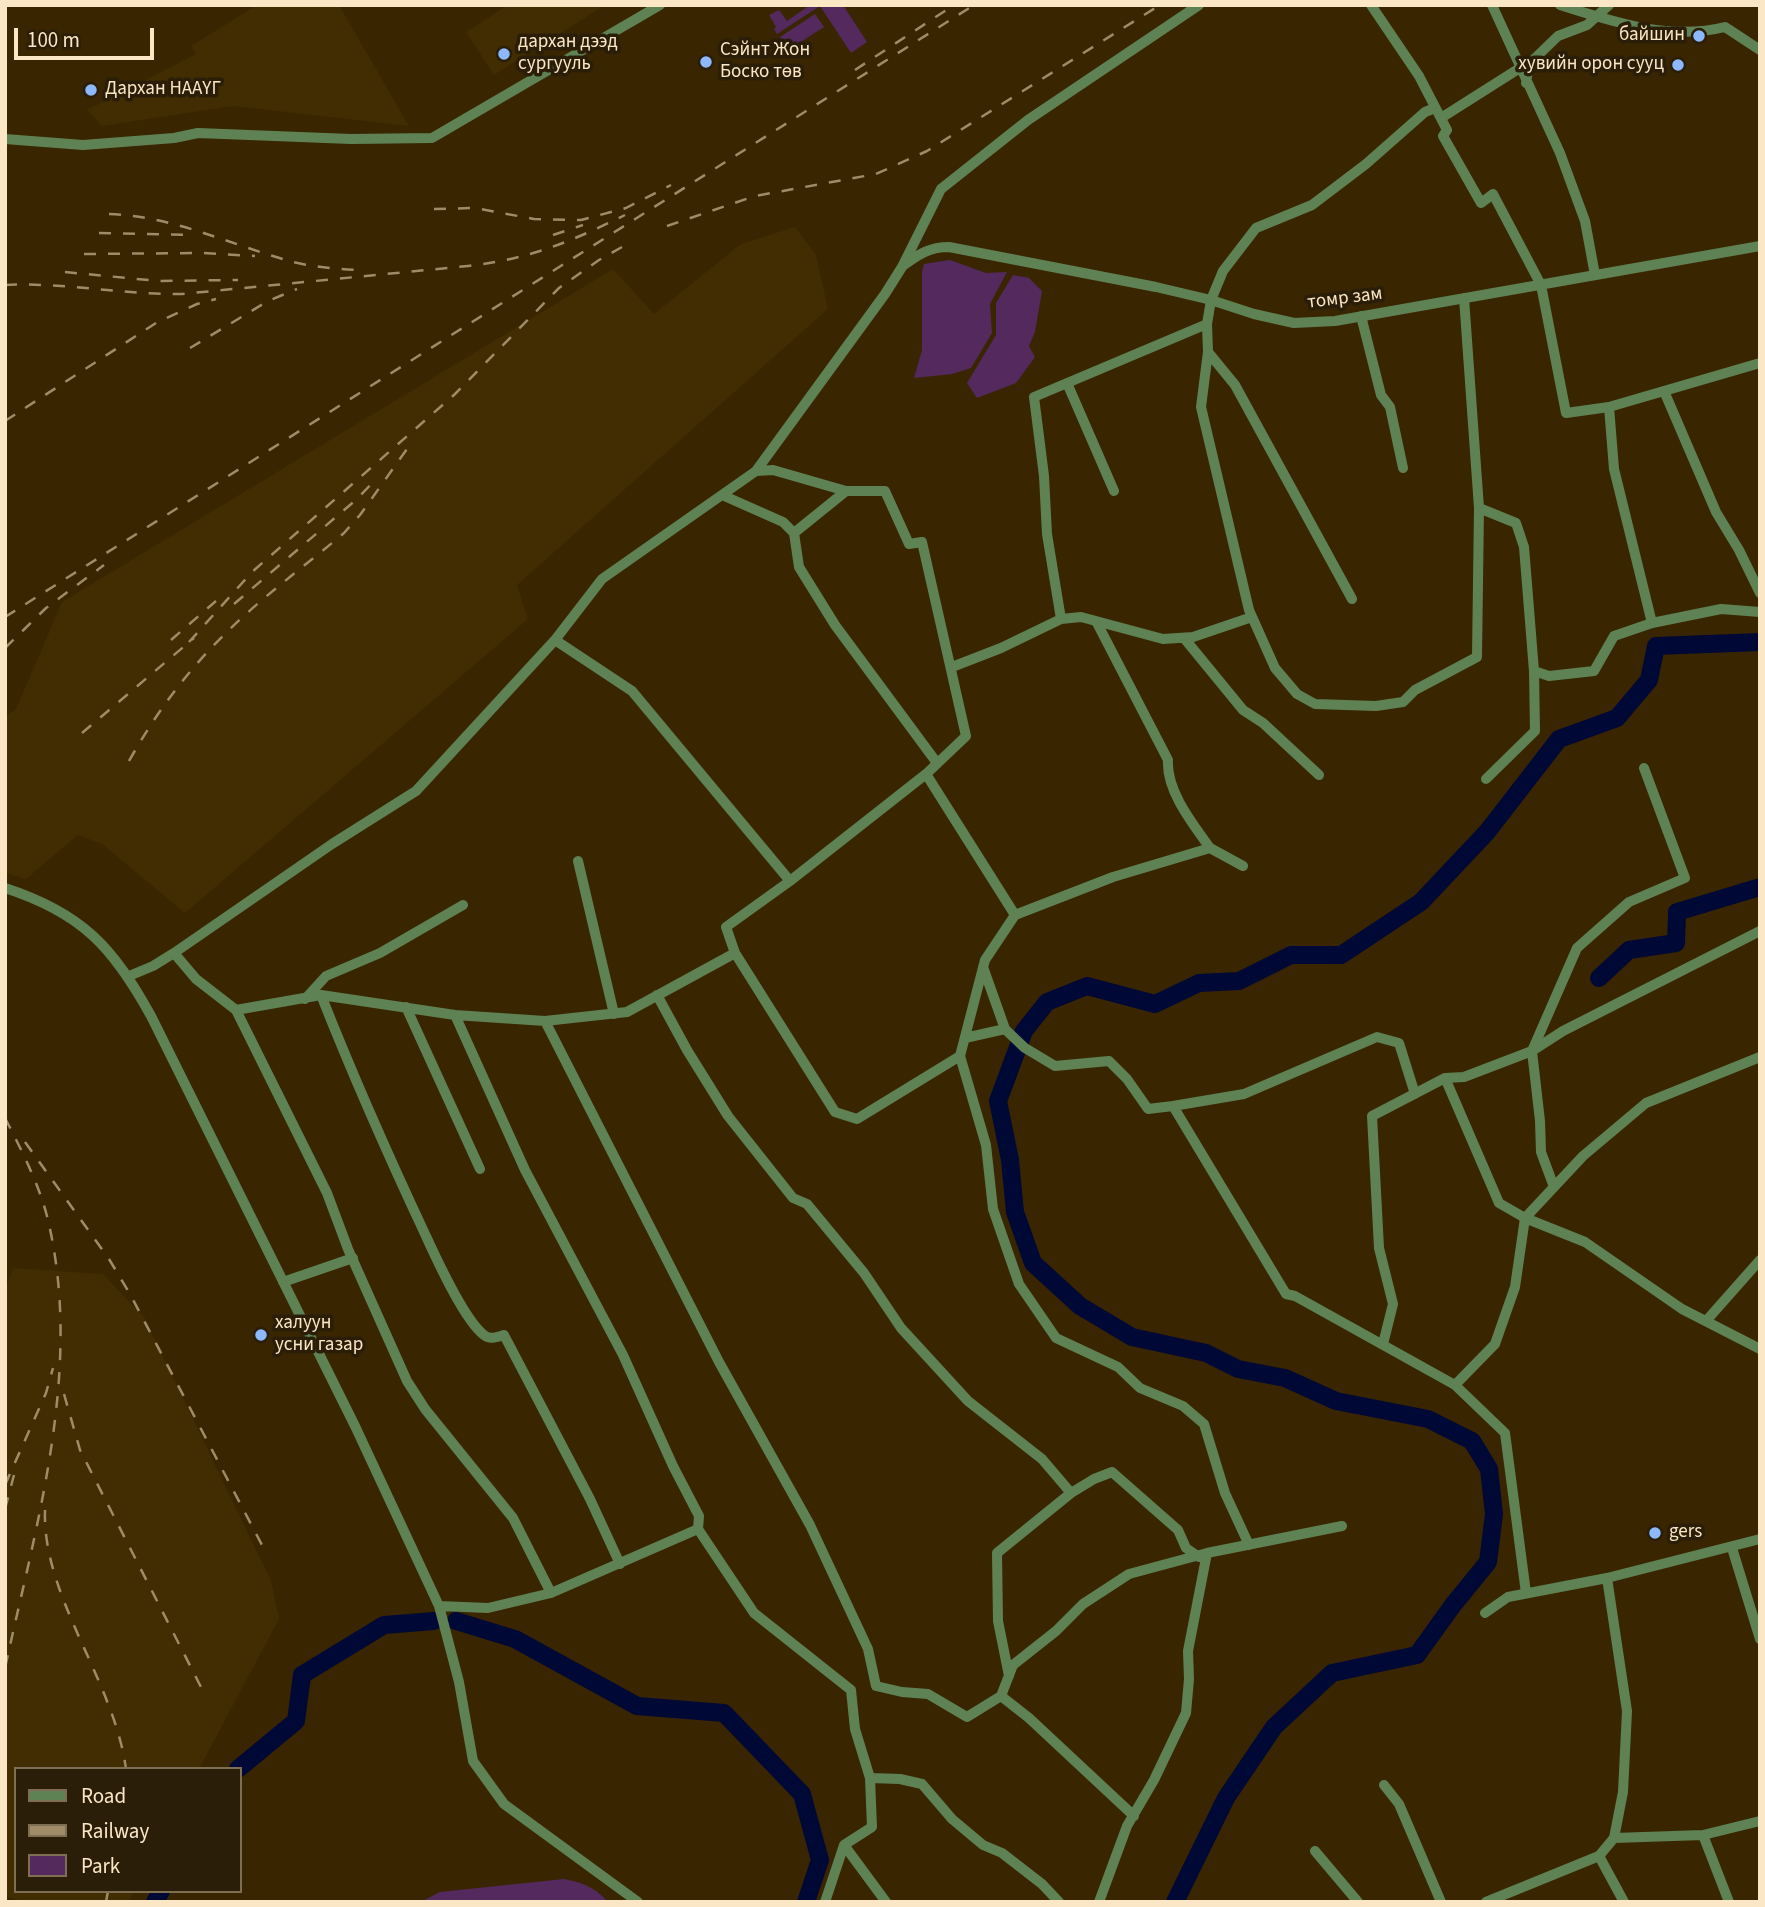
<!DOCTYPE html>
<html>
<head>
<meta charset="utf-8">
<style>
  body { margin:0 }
  #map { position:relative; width:1765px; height:1907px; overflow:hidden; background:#392601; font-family:"Source Sans 3",sans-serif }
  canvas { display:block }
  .frame { position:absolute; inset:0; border:7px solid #fbe6c5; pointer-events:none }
  .legend { position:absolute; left:14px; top:1767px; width:228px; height:126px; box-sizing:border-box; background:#2a1e09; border:2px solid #7e6e54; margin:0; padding:9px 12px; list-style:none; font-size:21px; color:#fbe6c5 }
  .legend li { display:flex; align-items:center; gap:14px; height:35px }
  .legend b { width:35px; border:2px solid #7e6e54 }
  .scale { position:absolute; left:14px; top:28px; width:140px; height:32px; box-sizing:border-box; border:4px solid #fbe6c5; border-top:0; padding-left:9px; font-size:21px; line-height:24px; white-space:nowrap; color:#fbe6c5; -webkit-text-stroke:5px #2a1e09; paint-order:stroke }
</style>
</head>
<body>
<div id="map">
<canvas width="1765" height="1907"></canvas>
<div class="frame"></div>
<ul class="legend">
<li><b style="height:9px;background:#5f8254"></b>Road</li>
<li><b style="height:9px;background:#9f8b68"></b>Railway</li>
<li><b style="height:19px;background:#53295e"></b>Park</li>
</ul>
<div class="scale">100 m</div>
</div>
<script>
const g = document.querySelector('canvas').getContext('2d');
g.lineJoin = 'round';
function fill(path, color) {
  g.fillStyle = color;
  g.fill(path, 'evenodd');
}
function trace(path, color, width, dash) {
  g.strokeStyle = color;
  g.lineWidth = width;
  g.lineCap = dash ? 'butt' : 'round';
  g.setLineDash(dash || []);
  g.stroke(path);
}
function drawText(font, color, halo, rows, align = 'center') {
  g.font = font + ' "Source Sans 3",sans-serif';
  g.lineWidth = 7;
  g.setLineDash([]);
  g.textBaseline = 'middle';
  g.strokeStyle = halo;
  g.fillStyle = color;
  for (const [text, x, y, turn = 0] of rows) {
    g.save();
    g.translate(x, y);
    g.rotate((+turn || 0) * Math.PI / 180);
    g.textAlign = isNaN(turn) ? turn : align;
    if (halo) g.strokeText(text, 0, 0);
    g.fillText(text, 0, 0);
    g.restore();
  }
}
fill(new Path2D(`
  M257 5H339L409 126 233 106 102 126 87 110 196 54 191 46Z
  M508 5H605L494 75 466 32Z
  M795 227 816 255 828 309 517 585 528 619 185 913 102 844 78 835 26 879 5 873V716L16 709 62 602 613 269 654 314 741 244Z
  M13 1268 103 1274 144 1317 271 1581 279 1619 199 1769H16V1891H134L128 1902H30L5 1897V1291Z`), '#422c01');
fill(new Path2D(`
  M810 5H843L867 42 851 53 820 6 777 34 774 29 776 27 769 15 779 10 787 21Z
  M815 14 824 27 788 50 780 37Z
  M950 260 986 273 1007 272 990 304 992 333 971 368 952 374 914 378 922 350V272L924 264Z
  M1013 275 1029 278 1042 291 1035 332 1029 346 1035 357 1016 383 977 398 967 383 996 335V303Z
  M564 1879C583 1883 595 1887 608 1902H421L440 1892Z`), '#53295e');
trace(new Path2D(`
  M1599 978 1629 950 1676 943 1677 912 1760 887
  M456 1621 515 1639 637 1706 724 1713 802 1794 820 1860 806 1902
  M238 1769 296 1721 302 1675 384 1625 434 1621
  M155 1902 161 1891
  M1175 1902 1226 1798 1274 1727 1332 1673 1417 1655 1453 1605 1488 1562 1494 1514 1489 1469 1472 1441 1428 1419 1336 1401 1285 1378 1238 1369 1206 1353 1132 1337 1080 1306 1033 1263 1015 1212 1010 1160 998 1101 1024 1031 1047 1002 1087 986 1155 1004 1199 983 1239 981 1291 955H1341L1421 902 1487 832 1559 739 1617 718 1649 680 1656 646 1760 642`), '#000835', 18);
trace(new Path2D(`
  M1371 5 1419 76 1447 130 1443 136 1481 203 1493 194 1541 285 1566 413 1609 407 1760 363
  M1492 5 1560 153 1585 221 1595 275
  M1560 5C1614 22 1669 41 1725 27L1760 50
  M1526 83 1529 64 1558 36 1587 25 1609 5
  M1435 108 1425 112 1366 164 1312 205 1256 228 1223 271 1211 300 1207 324 1208 352 1201 407 1249 610 1275 668 1297 694 1315 704 1376 706 1403 702 1415 690 1477 657 1479 508 1464 298
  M1441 118 1523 66
  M5 139 83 145 174 138 198 133 351 139 432 138 660 5
  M904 265C919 254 930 247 949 247L1156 287 1211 300 1254 314 1294 323 1335 321 1760 246
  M1361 316 1381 395 1390 407 1403 468
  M1208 352 1235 385 1352 599
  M1067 383 1114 491
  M1664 391 1716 512 1739 550 1760 593
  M1609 407 1614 469 1652 623
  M756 471 773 470 846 491H885L909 544 922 542 966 736 926 774 1015 915 1113 877 1210 848 1243 866
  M722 495 783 522 794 533 846 491
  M1479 508 1516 523 1524 547 1534 671 1549 676 1594 671 1614 636 1652 623 1721 609 1760 612
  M794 533 799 567 835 625 937 763
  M1061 619 1047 534 1044 476 1034 397 1207 324
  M1096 621 1168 760C1166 791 1193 824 1210 848
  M1184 638 1243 710 1263 723 1319 775
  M555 640 632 691 790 881
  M952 667 1001 648 1061 619 1081 617 1163 639 1193 637 1252 617
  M1486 779 1535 731 1534 671
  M578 861 614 1014
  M5 888C82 913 113 947 151 1016L355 1426 439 1606 459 1682 473 1761 504 1804 638 1902
  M174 953 196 979 236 1010 321 995 455 1015 545 1021 627 1012 735 953 726 927 790 881 926 774
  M735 953 835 1112 857 1119 960 1056 985 960 1015 915
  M983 967 1005 1029 1025 1048 1055 1066 1109 1061 1127 1079 1148 1109 1173 1106 1286 1294 1295 1296 1455 1385
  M129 976 153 966 174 953 332 844 416 791 555 640 602 579 756 471 885 294 902 267 941 189 1028 120 1199 5
  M321 995C353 1076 388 1155 425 1234 436 1258 464 1320 484 1335 490 1340 497 1337 504 1335L590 1499 620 1564
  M657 995 687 1050 728 1116 793 1198 807 1204 864 1273 901 1328 968 1401 1042 1459 1071 1493 997 1553 998 1621 1009 1676
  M305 999 326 976 380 953 463 905
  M406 1007 480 1169
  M236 1010 327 1193 348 1249 407 1381 425 1409 513 1518 551 1593
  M455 1015 525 1170 623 1355 673 1466 699 1516 698 1529 754 1613 851 1690 855 1729 870 1778 900 1779 922 1784 952 1819 983 1845 1002 1853 1042 1884 1059 1902
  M545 1021 719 1362 810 1525 868 1649 876 1686 902 1692 928 1694 967 1717 1001 1696 1013 1665 1056 1631 1083 1604 1129 1574 1207 1553 1342 1526
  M965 1038 1005 1029
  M960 1056 986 1145 993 1209 1019 1284 1056 1338 1118 1367 1140 1388 1183 1406 1204 1424 1225 1493 1249 1545
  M1445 1078 1499 1203 1525 1218 1583 1156 1646 1103 1760 1057
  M1173 1106 1244 1094 1377 1037 1399 1043 1415 1094
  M1554 1187 1541 1152 1540 1121 1532 1051 1563 1031 1760 931
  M283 1282 353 1258
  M1706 1321 1760 1260
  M1383 1344 1393 1304 1379 1248 1372 1116 1445 1078 1464 1077 1532 1051 1577 948 1629 902 1685 878 1644 768
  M1071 1493 1094 1479 1112 1472 1178 1530 1186 1548 1199 1557
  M1732 1548 1760 1639
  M1607 1578 1627 1711 1623 1792 1614 1838
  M1526 1593 1505 1433 1455 1385 1495 1344 1515 1287 1525 1218 1585 1242 1682 1309 1760 1349
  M439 1606 488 1608 551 1593 698 1529
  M1485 1613 1508 1597 1607 1578 1760 1539
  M1001 1696 1029 1718 1134 1816
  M1384 1785 1399 1804 1441 1902
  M1703 1835 1729 1902
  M844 1845 886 1902
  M1315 1851 1358 1902
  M1599 1856 1624 1902
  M825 1902 844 1845 872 1827 870 1778
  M1099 1902 1127 1826 1154 1780 1186 1713 1189 1679 1188 1651 1207 1553
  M1486 1902 1599 1856 1614 1838 1703 1835 1760 1821`), '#5f8254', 10);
trace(new Path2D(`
  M855 70 954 5
  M434 209 475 208 534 219 581 220 626 208 671 185
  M109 214C173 216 231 245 293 262 314 267 336 269 358 270
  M667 226 755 196 876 174 927 151 1160 5
  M99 233 190 235
  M553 235 583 225
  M84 254 202 253 255 256
  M65 272 158 281 238 280
  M5 285C65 282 123 295 182 294L468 266C530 259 570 242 625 215
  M190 348 268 301 297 289
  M5 421 156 323 197 304 216 299
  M234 604 357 499 376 479
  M5 617 974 5
  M171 640 216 601
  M189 642 252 572 454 395 559 288 599 260 622 247
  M5 648 46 608 104 565
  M82 733 194 638
  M129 761C156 713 187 671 226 633 262 597 305 566 344 533L360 515 412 442
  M5 1118C21 1149 38 1182 47 1216 84 1366 37 1521 5 1668
  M25 1142 109 1259 130 1294 262 1545
  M64 1394 80 1450 203 1691
  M5 1485 46 1393 53 1368
  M5 1509 14 1475
  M45 1510C42 1597 114 1680 126 1769
  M106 1902 108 1891`), '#9f8b68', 2.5, [12, 12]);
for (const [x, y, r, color] of [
  [1699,36,7,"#8db9fc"],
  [504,54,7,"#8db9fc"],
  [706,62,7,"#8db9fc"],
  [1678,65,7,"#8db9fc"],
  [91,90,7,"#8db9fc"],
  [261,1335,7,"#8db9fc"],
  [1655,1533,7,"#8db9fc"]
]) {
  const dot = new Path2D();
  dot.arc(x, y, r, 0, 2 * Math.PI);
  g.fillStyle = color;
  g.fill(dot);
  trace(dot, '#2a1e09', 2.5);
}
drawText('19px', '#fbe6c5', '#2a1e09', [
  ["байшин",1685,36,"right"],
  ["дархан дээд",518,43],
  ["сургууль",518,65],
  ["Сэйнт Жон",720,51],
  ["Боско төв",720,73],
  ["хувийн орон сууц",1664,65,"right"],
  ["Дархан НААҮГ",105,90],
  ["халуун",275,1324],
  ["усни газар",275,1346],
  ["gers",1669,1533]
], 'left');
drawText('19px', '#fbe6c5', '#2a1e09', [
  ["томр зам",1345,299,-7]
]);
</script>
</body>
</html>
